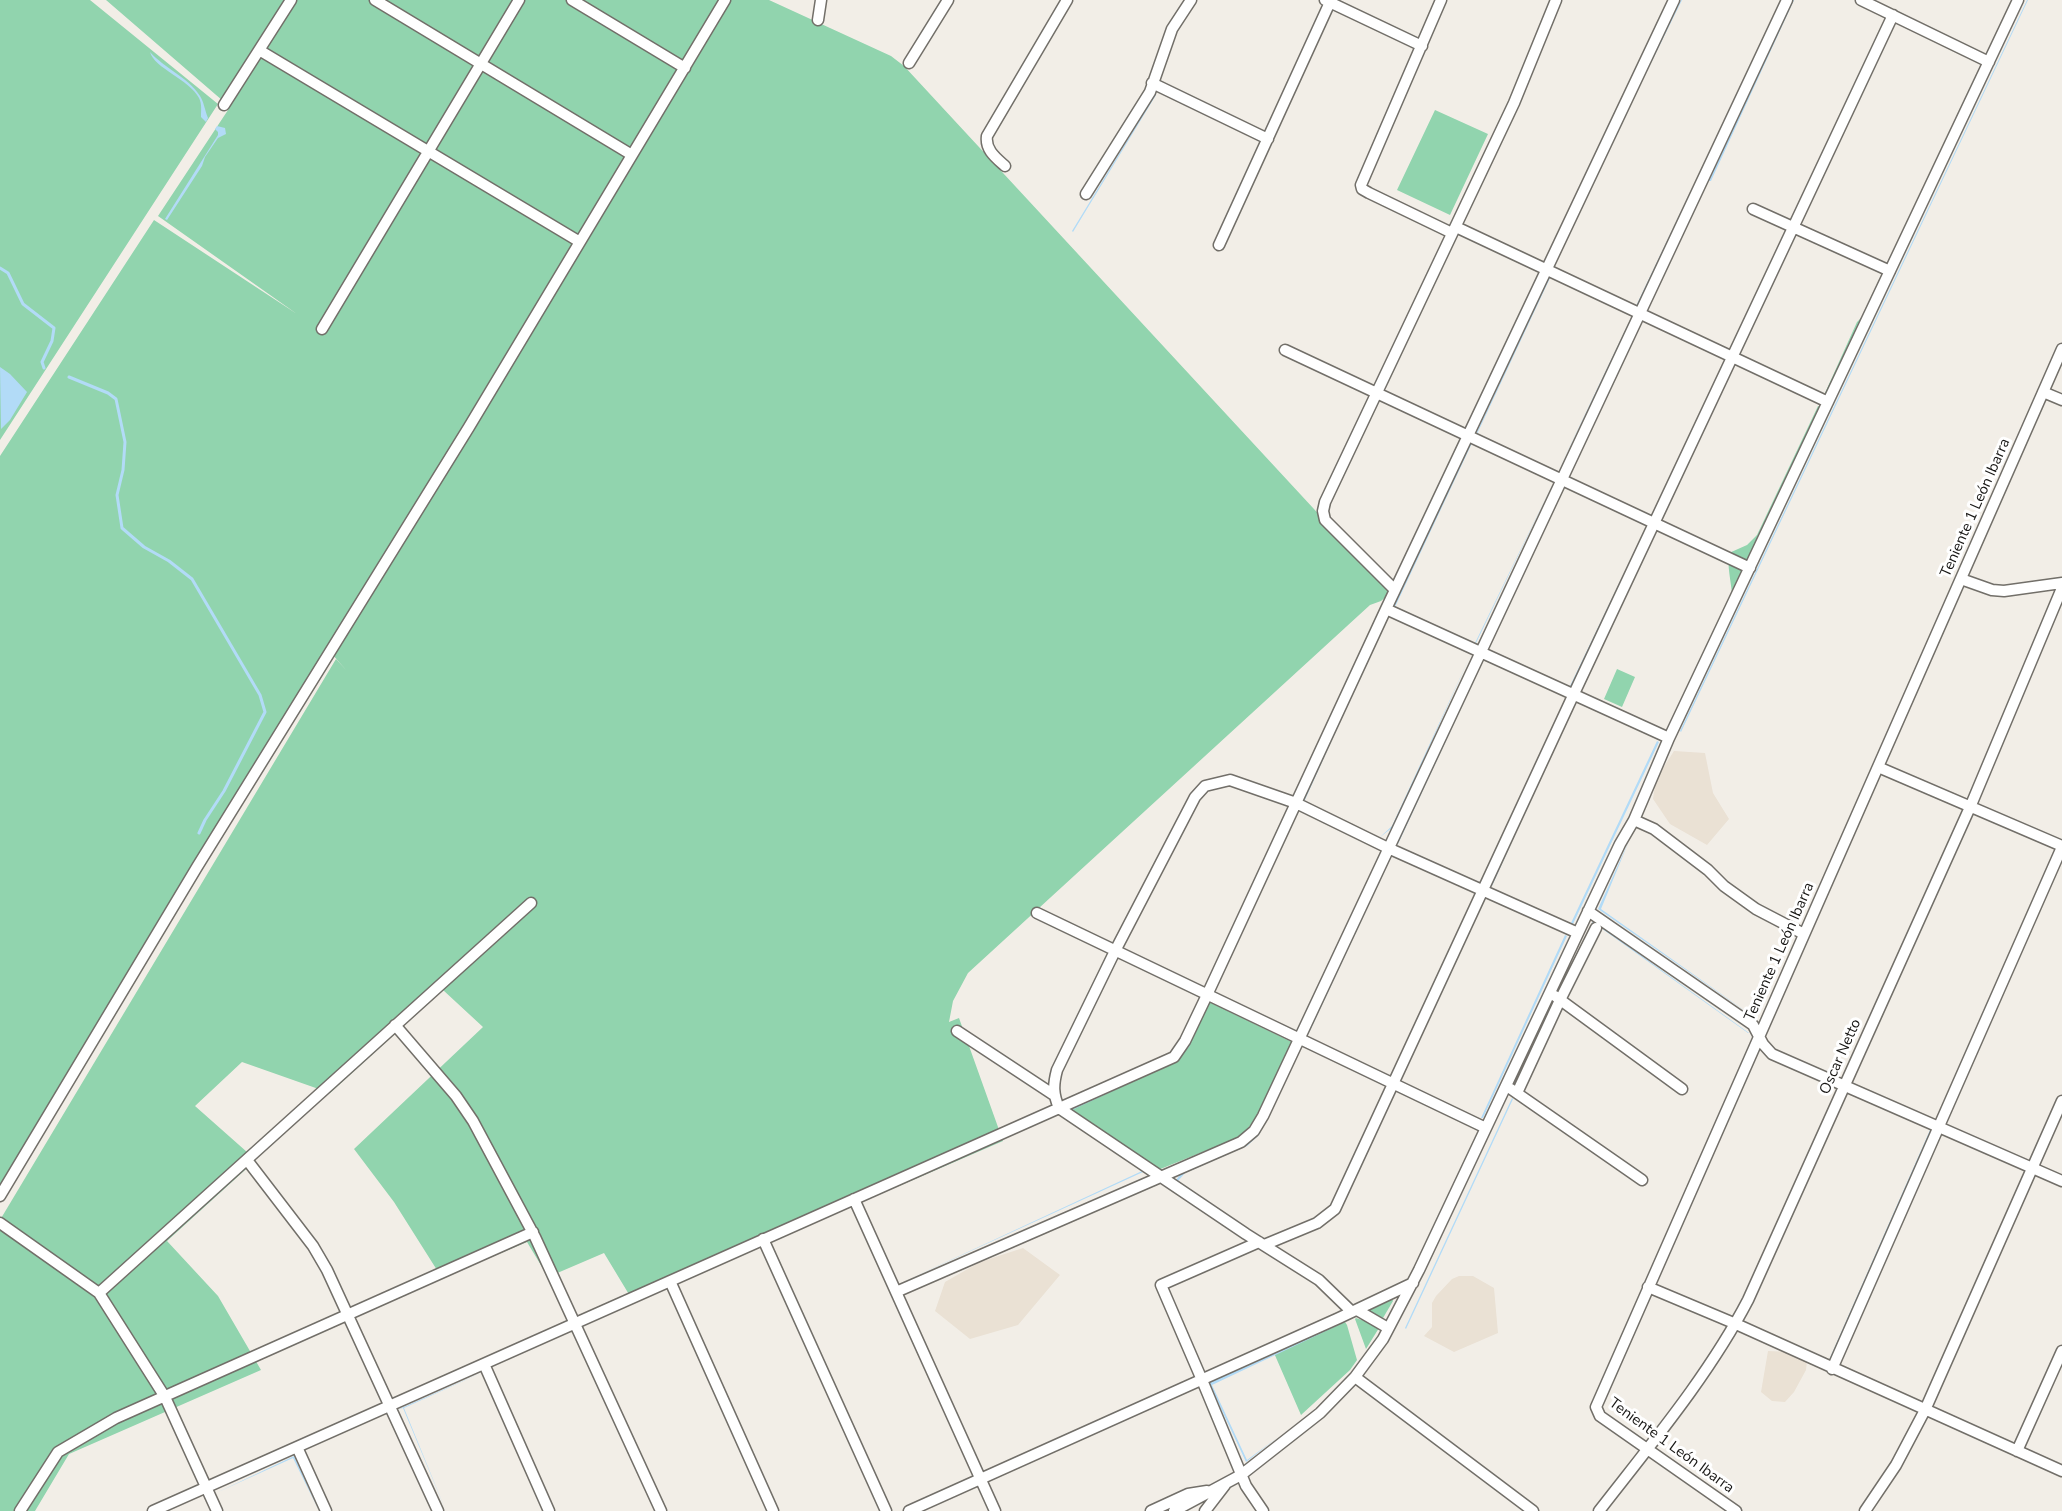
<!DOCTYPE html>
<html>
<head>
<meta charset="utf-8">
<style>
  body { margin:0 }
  canvas { display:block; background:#f2eee7 }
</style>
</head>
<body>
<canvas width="2062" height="1511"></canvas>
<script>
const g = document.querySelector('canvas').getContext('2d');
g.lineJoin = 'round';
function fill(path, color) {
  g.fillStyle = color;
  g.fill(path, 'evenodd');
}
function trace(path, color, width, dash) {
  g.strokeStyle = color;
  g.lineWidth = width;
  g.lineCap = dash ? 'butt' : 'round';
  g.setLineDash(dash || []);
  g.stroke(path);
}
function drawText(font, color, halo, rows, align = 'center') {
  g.font = font + ' "Nunito Sans",sans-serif';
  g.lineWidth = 6;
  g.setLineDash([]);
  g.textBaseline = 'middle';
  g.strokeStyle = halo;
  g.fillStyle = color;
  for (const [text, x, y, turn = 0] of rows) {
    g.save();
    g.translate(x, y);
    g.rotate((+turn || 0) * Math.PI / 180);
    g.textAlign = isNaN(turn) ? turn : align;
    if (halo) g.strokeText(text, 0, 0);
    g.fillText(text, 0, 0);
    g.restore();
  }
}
fill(new Path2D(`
  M1674 751 1705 753 1713 793 1729 819 1707 845 1670 824 1653 799 1656 779Z
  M1023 1248 1060 1275 1018 1325 970 1339 935 1311 945 1282 980 1262Z
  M1459 1276H1473L1494 1288 1498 1333 1454 1352 1424 1336 1432 1327V1303L1436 1296 1452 1279Z
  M1768 1351 1792 1352 1807 1361 1806 1370 1794 1392 1785 1402 1772 1401 1761 1392Z`), '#eae1d4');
fill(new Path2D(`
  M0 0H90L218 104 0 440Z
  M106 0H727L0 1190V456L154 220 297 314 158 216 230 107Z
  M728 0H769L891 56 904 66 1388 589V595L1381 601 1370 605 968 973 953 1001 949 1022 959 1018 1003 1141 633 1301 604 1253 548 1277 527 1242 442 1278 394 1202 354 1149 483 1027 443 990 330 1093 242 1062 195 1106 256 1160 167 1241 218 1296 261 1370 69 1454 35 1511H0V1220L336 659 347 671 332 654Z
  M1435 110 1488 134 1450 215 1397 190Z
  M1863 316 1826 393H1825L1857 322Z
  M1818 406 1821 407 1732 594C1731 581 1727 566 1729 553L1747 545 1757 535Z
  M1617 669 1635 677 1622 707 1604 699Z
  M1209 1002 1292 1042 1255 1119 1242 1136 1158 1170 1070 1110 1174 1061Z
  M1392 1298 1393 1301 1383 1318 1366 1310Z
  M1356 1318 1377 1325 1379 1328 1366 1349 1355 1319Z
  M1345 1322 1347 1325 1357 1360 1350 1370 1301 1415 1274 1353Z`), '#91d4ae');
fill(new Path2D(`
  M1681 0H1682L1616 134Z
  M1793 0H1794L1711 181H1709Z
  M2027 0H2028L1681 732 1680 731Z
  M150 52C164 68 188 77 200 96 204 102 205 111 208 118L206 122 201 117C201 110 202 104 199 98 190 80 154 68 150 52Z
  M1155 95H1156L1073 232 1072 231Z
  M217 126 225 128 226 134 218 138 205 157 202 166 167 220 165 219 218 135V132L215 129Z
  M1694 184 1637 306H1636Z
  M1549 278H1550L1477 434H1476Z
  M1632 316H1633L1557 473Z
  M0 367 10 374 27 392 10 420 1 429Z
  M1472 440 1473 441 1395 607 1394 606Z
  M1554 481 1476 643H1475Z
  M1647 525 1571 686H1570Z
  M1471 654 1393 827 1379 838 1392 826Z
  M1481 660 1483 661 1398 844 1396 843Z
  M1354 691 1304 802 1303 801Z
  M1574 704 1492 886 1490 885Z
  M1657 741 1659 742 1573 924 1571 923Z
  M1629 841 1601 909 1758 1020 1598 909Z
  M1391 854 1392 855 1307 1037 1306 1036Z
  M1593 921 1749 1033H1748L1594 923 1562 990Z
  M1565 935 1567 936 1483 1118H1481Z
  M1209 1003 1189 1047 1175 1062 1072 1110 1158 1168 1157 1170 1070 1110V1109L1174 1061 1188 1047Z
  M1300 1047 1259 1135 1247 1146 1185 1173 1178 1181 1265 1240 1171 1178 1176 1180 1182 1172 1251 1141 1258 1133Z
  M1512 1098 1513 1099 1406 1329 1405 1328Z
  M1930 1130H1931L1830 1360H1829Z
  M1142 1171 1143 1172 901 1283Z
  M1343 1323 1212 1385 1247 1460 1277 1438 1246 1462 1209 1383Z
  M483 1372 404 1408 446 1511 403 1408 397 1410Z
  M294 1456 319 1511 293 1458 216 1493Z`), '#b2dbf7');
trace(new Path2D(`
  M0 268 8 273 23 304 54 328 52 341 42 362 44 368
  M69 377 108 393 116 399 125 442 123 470 117 495 122 528 144 547 169 561 192 579 260 695 265 712 224 791 205 820 199 833`), '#b2dbf7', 3);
const minor = new Path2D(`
  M375 0 632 155
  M572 0 685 68
  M1325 0 1422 46
  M1441 0 1361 185 1362 189 1369 193 1452 233
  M1861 0 1989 62
  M818 20 821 0
  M259 50 580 242
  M909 63 948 0
  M1152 83 1268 139
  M224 105 291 0
  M1005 166C996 158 985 150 987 136L1067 0
  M1086 194 1150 92 1172 29 1191 0
  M1753 209 1890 271
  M1456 227 1828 402
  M1219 245 1331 0
  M322 329 519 0
  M1285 350 1750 568
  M2043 392 2062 400
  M1961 579 1992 590 2004 591 2062 583
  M1395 590 1325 520 1323 511 1325 502 1514 103 1556 0
  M1386 609 1669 738
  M1878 767 2062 846
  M1634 820 1654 829 1708 870 1724 886 1756 909 1804 934
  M1588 911 1753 1025 1763 1044 1772 1054 2062 1181
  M1037 913 1486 1128
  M1555 996 1682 1089
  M395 1025 456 1096 473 1121 535 1237 661 1511
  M957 1031 1054 1095
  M1511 1089 1642 1180
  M1517 1093 1560 1000 1596 928
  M247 1160 313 1246 327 1270 438 1511
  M0 1196 197 867 469 427 725 0
  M854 1199 995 1511
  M0 1223 99 1293 165 1397 217 1511
  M763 1239 886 1511
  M1259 1242 1161 1285 1202 1380 1246 1486 1263 1511
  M1264 1245 1317 1223 1335 1209 1571 700 1893 15
  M670 1281 773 1511
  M1648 1287 1736 1324 2062 1471
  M896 1292 1241 1142 1254 1131 1263 1116 1787 0
  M99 1293 531 903
  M1357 1310 1388 1328
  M1352 1312 1319 1280 1246 1234 1059 1108C1053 1094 1053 1085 1057 1070L1115 951 1195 797 1205 786 1230 780 1296 803 1388 848 1578 933
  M484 1364 549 1511
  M1832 1369 2062 847
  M1355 1377 1533 1511
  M297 1447 326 1511
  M2017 1451 2062 1351
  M20 1511 58 1452 116 1418 533 1232
  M153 1511 1174 1057 1185 1041 1207 995 1386 609 1674 0
  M909 1511 1339 1318 1413 1283
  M1151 1511 1188 1494 1207 1491
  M1174 1511 1241 1475 1320 1413 1355 1377 1383 1339 1419 1270 1620 844 1634 820 1669 738 2018 0
  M1205 1511 1225 1485
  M1599 1511C1651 1444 1709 1375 1748 1300L1971 805 2062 588
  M1736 1511 1600 1416 1596 1407 2062 349
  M1865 1511 1896 1465 1925 1410 2062 1101`);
trace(minor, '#726f69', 13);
trace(minor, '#fff', 10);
drawText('15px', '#161513', '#fff', [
  ["Teniente 1 León Ibarra",1976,508,-66],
  ["Teniente 1 León Ibarra",1780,952,-66],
  ["Oscar Netto",1841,1057,-66],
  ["Teniente 1 León Ibarra",1671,1446,36]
]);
</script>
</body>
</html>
